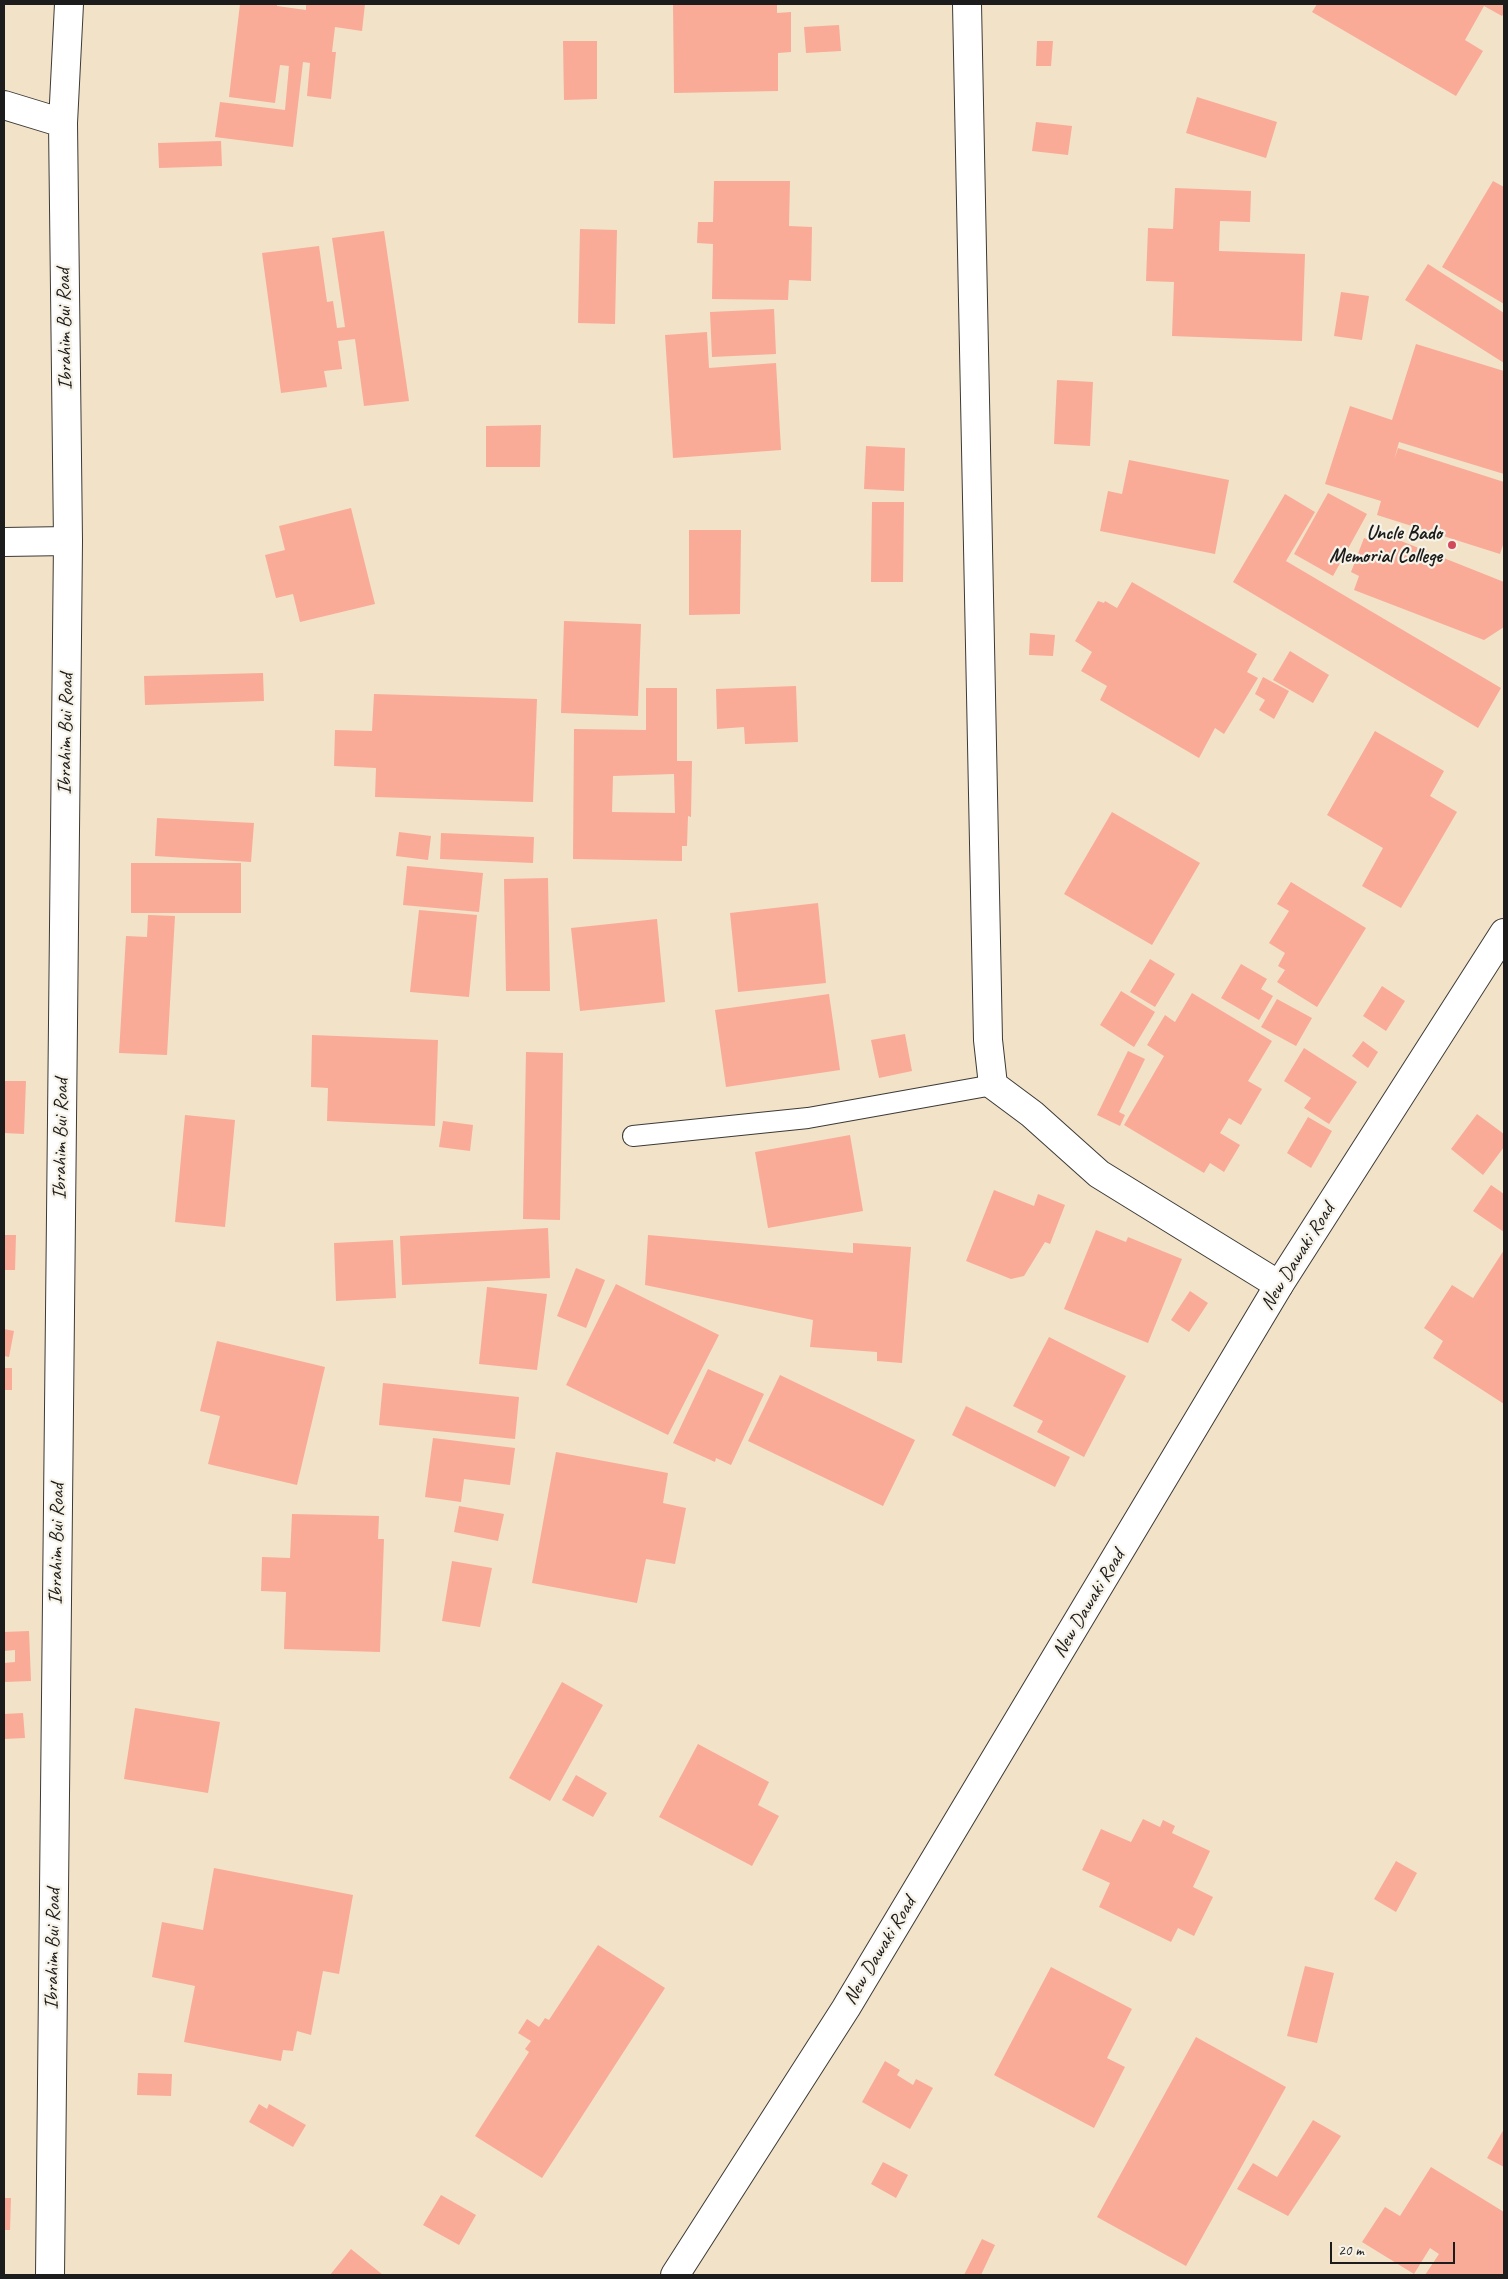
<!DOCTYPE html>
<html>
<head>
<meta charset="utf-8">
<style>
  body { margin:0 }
  #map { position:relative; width:1508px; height:2279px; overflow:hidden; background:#f2e2c8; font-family:Caveat,sans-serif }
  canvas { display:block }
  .frame { position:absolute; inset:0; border:5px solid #1c1c1c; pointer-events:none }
  .scale { position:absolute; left:1330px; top:2242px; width:125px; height:22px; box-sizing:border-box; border:2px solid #1c1c1c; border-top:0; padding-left:6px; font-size:15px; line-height:18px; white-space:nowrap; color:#1c1c1c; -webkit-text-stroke:4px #f7f3e8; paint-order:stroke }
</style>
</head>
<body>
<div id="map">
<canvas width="1508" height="2279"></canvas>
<div class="frame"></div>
<div class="scale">20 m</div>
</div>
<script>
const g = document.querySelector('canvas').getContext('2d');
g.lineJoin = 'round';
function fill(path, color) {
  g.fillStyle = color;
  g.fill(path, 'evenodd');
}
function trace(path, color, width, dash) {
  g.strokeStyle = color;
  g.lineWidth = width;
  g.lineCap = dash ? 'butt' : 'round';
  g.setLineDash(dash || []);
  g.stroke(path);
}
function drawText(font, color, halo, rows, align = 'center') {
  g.font = font + ' Caveat,sans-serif';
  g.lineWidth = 4.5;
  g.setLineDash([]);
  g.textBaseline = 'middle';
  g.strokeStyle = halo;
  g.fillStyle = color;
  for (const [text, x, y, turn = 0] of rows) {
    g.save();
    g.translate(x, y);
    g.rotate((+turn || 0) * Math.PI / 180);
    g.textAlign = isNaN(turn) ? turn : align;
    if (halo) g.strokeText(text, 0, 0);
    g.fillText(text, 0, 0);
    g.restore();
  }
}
fill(new Path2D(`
  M240 4H277V6L306 10V4H365L362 31 335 27 332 52H336L331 99 307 96 310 63 303 62 293 147 215 137 220 102 285 110 289 66 280 65 275 103 229 97Z
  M673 4H777V13L791 12V52L778 53V91L674 93Z
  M1317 4H1504V13L1502 16 1484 6 1465 40 1483 51 1456 96 1312 12Z
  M839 25 841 51 806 53 804 27Z
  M563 41H597V99L564 100Z
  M1037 41H1053L1051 66H1036Z
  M1197 97 1277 122 1266 158 1186 133Z
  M1036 122 1072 126 1068 155 1032 151Z
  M221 141 222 166 159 168 158 143Z
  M714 181H790L789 226 812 227 811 281 789 280 788 300 712 299 713 244 697 243 698 222H713Z
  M1493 181 1504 187V304L1442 267Z
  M1175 188 1251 191 1250 222 1220 221 1219 251 1305 254 1302 341 1172 336 1174 282 1146 281 1148 228 1173 229Z
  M580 229 617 230 615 324 578 323Z
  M384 231 409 401 364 406 355 339 338 341 342 369 324 371 327 387 281 393 262 253 319 246 327 302 333 301 337 328 345 327 332 238Z
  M1428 264 1504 313V363L1405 300Z
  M1341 292 1369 296 1362 340 1334 336Z
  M774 309 776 354 712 357 710 312Z
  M707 332 709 368 776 363 781 450 673 458 665 335Z
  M1416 344 1504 371V474L1399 442 1394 460 1398 448 1504 482V542L1500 554 1377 515 1381 501 1325 484 1350 406 1392 420Z
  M1057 380 1093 382 1090 446 1054 444Z
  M541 425 540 467H486V426Z
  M866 446 905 448 904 491 864 489Z
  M1129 460 1229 480 1215 554 1100 531 1108 491 1122 494Z
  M1328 493 1367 514 1333 576 1294 554Z
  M1285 494 1315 512 1286 561 1501 688 1478 728 1233 582Z
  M872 502H904L903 582H871Z
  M351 508 375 604 300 622 293 594 276 598 265 555 285 550 279 526Z
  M689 530H741L740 614 689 615Z
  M1376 531 1504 582V627L1484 640 1354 590 1359 576 1351 572 1364 538 1372 541Z
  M1132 582 1257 654 1247 672 1258 678 1224 734 1215 728 1199 758 1100 700 1107 686 1081 671 1092 652 1075 641 1098 601 1104 603 1105 601 1117 608Z
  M564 621 641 624 638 716 561 713Z
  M1030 633 1055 635 1053 656 1029 655Z
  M1290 651 1329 675 1313 703 1273 680Z
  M263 673 264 701 145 705 144 676Z
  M1263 677 1289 691 1274 719 1259 710 1265 700 1255 694Z
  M796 686 798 742 745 744 744 727 717 729 716 689Z
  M646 688H677V761H692L691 817 688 816 687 846H682V861L573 859 574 729 646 730ZM674 774 675 813 612 812 613 776Z
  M374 694 537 699 533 802 375 797 376 768 334 766 335 730 372 731Z
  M1375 731 1444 771 1430 796 1457 812 1401 908 1362 886 1383 848 1327 815Z
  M1112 812 1200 863 1152 945 1064 894Z
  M157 818 254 823 251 862 155 856Z
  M399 832 431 836 428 860 396 856Z
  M441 833 534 837 533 863 440 859Z
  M131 863H241V913H131Z
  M407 866 483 873 479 912 403 905Z
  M548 878 550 991H506L504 879Z
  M1291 882 1366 928 1317 1007 1277 982 1285 970 1278 966 1285 953 1269 943 1289 911 1277 904Z
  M818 903 826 983 738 992 730 913Z
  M419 910 477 915 469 997 410 992Z
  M148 915 175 916 167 1055 119 1053 126 936 147 937Z
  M657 919 665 1002 580 1011 571 928Z
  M1150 959 1175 974 1155 1007 1130 992Z
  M1241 964 1267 979 1261 989 1273 996 1259 1020 1221 998Z
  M1382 986 1405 1001 1386 1031 1363 1016Z
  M1121 991 1155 1012 1134 1047 1100 1025Z
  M1192 993 1272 1041 1248 1081 1262 1089 1241 1125 1229 1118 1220 1133 1240 1145 1224 1172 1210 1163 1204 1173 1124 1125 1164 1056 1147 1045 1165 1015 1175 1022Z
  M829 994 840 1070 726 1087 715 1010Z
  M1277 999 1312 1018 1296 1046 1261 1027Z
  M905 1034 912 1071 879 1078 871 1040Z
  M312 1035 438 1040 435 1126 327 1121 328 1088 311 1087Z
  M1363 1041 1378 1052 1368 1068 1352 1056Z
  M1304 1048 1357 1082 1329 1124 1304 1108 1311 1098 1284 1081Z
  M1128 1051 1145 1059 1119 1112 1125 1115 1120 1126 1097 1115Z
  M526 1052 563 1053 560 1220 523 1219Z
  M4 1081H26L24 1134 4 1133Z
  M1477 1114 1504 1134V1147L1483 1175 1451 1149Z
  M185 1115 235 1120 225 1227 175 1222Z
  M1308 1117 1332 1131 1311 1168 1287 1153Z
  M443 1121 473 1125 470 1151 439 1147Z
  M850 1135 863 1211 768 1228 755 1152Z
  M1491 1185 1504 1194V1232L1473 1211Z
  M994 1190 1034 1206 1038 1194 1065 1205 1050 1244 1045 1242 1024 1276 1011 1279 966 1261Z
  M548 1228 550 1278 402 1285 400 1236Z
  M1096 1230 1126 1242 1128 1237 1182 1259 1148 1343 1064 1309Z
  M4 1235H16L15 1270H4Z
  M648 1235 853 1253V1243L911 1247 902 1363 877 1361V1352L810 1347 813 1320 645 1285Z
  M393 1240 396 1298 336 1301 334 1243Z
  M1504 1250V1404L1433 1358 1443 1341 1424 1328 1452 1285 1473 1298Z
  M576 1268 605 1280 586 1328 557 1316Z
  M616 1284 719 1335 668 1435 566 1385Z
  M487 1287 547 1294 537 1370 479 1364Z
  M1190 1291 1208 1303 1189 1332 1171 1320Z
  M4 1329 14 1331 9 1357 4 1356Z
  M1049 1337 1126 1376 1084 1457 1037 1432 1043 1421 1013 1406Z
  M217 1341 325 1367 297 1485 208 1464 220 1416 200 1411Z
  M4 1368H12V1390H4Z
  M708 1369 764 1394 731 1465 716 1458 715 1462 673 1443Z
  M780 1375 915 1440 883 1506 748 1441Z
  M383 1383 519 1397 515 1439 379 1425Z
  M966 1406 1070 1457 1055 1487 952 1435Z
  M433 1438 515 1448 510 1485 464 1479 461 1502 425 1497Z
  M556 1452 668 1473 663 1503 686 1508 675 1564 646 1559 637 1603 532 1583Z
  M459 1506 504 1514 498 1541 454 1532Z
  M292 1514 379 1516 378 1539H384L380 1652 284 1649 286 1592 261 1591 262 1557 290 1558Z
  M452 1561 492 1568 480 1627 442 1621Z
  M29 1631 31 1681 4 1682V1663L15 1662V1650L4 1651V1632Z
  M562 1682 603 1705 550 1801 509 1778Z
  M135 1708 220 1722 208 1793 124 1779Z
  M23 1713 25 1738 4 1739V1714Z
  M698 1744 769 1782 758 1805 779 1816 752 1866 659 1817Z
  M576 1775 607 1793 593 1817 562 1800Z
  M1143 1819 1160 1827 1163 1820 1175 1826 1172 1833 1210 1851 1193 1887 1213 1897 1194 1936 1178 1928 1171 1942 1099 1907 1110 1883 1082 1870 1101 1829 1131 1842Z
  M1396 1861 1417 1873 1396 1912 1374 1899Z
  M214 1868 353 1895 339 1974 323 1971 311 2035 297 2031 293 2051 283 2050 281 2061 184 2042 195 1986 152 1977 162 1922 203 1930Z
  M598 1945 665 1988 542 2178 475 2136 529 2052 525 2049 531 2041 518 2033 527 2019 539 2027 545 2018 549 2020Z
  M1305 1966 1334 1973 1317 2043 1287 2036Z
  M1051 1967 1132 2009 1107 2058 1125 2067 1094 2128 994 2075Z
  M1196 2037 1286 2087 1186 2266 1097 2217Z
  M885 2061 900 2070 897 2075 913 2085 916 2079 933 2088 910 2129 862 2102Z
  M138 2073 172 2074 171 2096 137 2095Z
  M259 2104 267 2109 269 2104 306 2125 293 2147 249 2122Z
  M1313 2120 1341 2136 1288 2216 1237 2189 1253 2163 1277 2177Z
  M1504 2129V2167L1487 2158Z
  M883 2162 908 2175 896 2198 871 2184Z
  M1431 2167 1504 2212V2275H1425L1439 2254 1430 2248 1414 2274 1362 2242 1385 2207 1400 2216Z
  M441 2195 476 2215 459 2245 423 2225Z
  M4 2198H11L10 2230H4Z
  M982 2239 995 2245 981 2275H964Z
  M351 2249 383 2275H330Z`), '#f9ab98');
const service = new Path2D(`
  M633 1136 808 1118 993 1085`);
const minor = new Path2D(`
  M967 4 988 1040 993 1085 1032 1114 1099 1174 1279 1285
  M4 105 63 123
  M4 542 68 541
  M50 2275 68 541 63 123 69 4`);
const tertiary = new Path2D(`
  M675 2275 846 2008 1279 1285 1504 933`);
trace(service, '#3c3a36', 22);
trace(minor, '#3c3a36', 30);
trace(tertiary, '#3c3a36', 30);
trace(service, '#fff', 20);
trace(minor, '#fff', 28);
trace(tertiary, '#fff', 28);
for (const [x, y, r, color] of [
  [1452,545,5,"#d1495b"]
]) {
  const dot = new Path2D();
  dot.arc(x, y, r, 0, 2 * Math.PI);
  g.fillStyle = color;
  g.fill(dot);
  trace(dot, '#f7f3e8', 2);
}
drawText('20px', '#1c1c1c', '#f7f3e8', [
  ["Ibrahim Bui Road",65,329,-91],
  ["Ibrahim Bui Road",66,734,-89],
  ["Ibrahim Bui Road",61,1139,-89],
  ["New Dawaki Road",1298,1257,-58],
  ["Ibrahim Bui Road",57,1544,-89],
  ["New Dawaki Road",1089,1604,-59],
  ["Ibrahim Bui Road",53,1949,-89],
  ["New Dawaki Road",880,1951,-59]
]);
drawText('bold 20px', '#1c1c1c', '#f7f3e8', [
  ["Uncle Bado",1442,534],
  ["Memorial College",1442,557]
], 'right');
</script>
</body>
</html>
